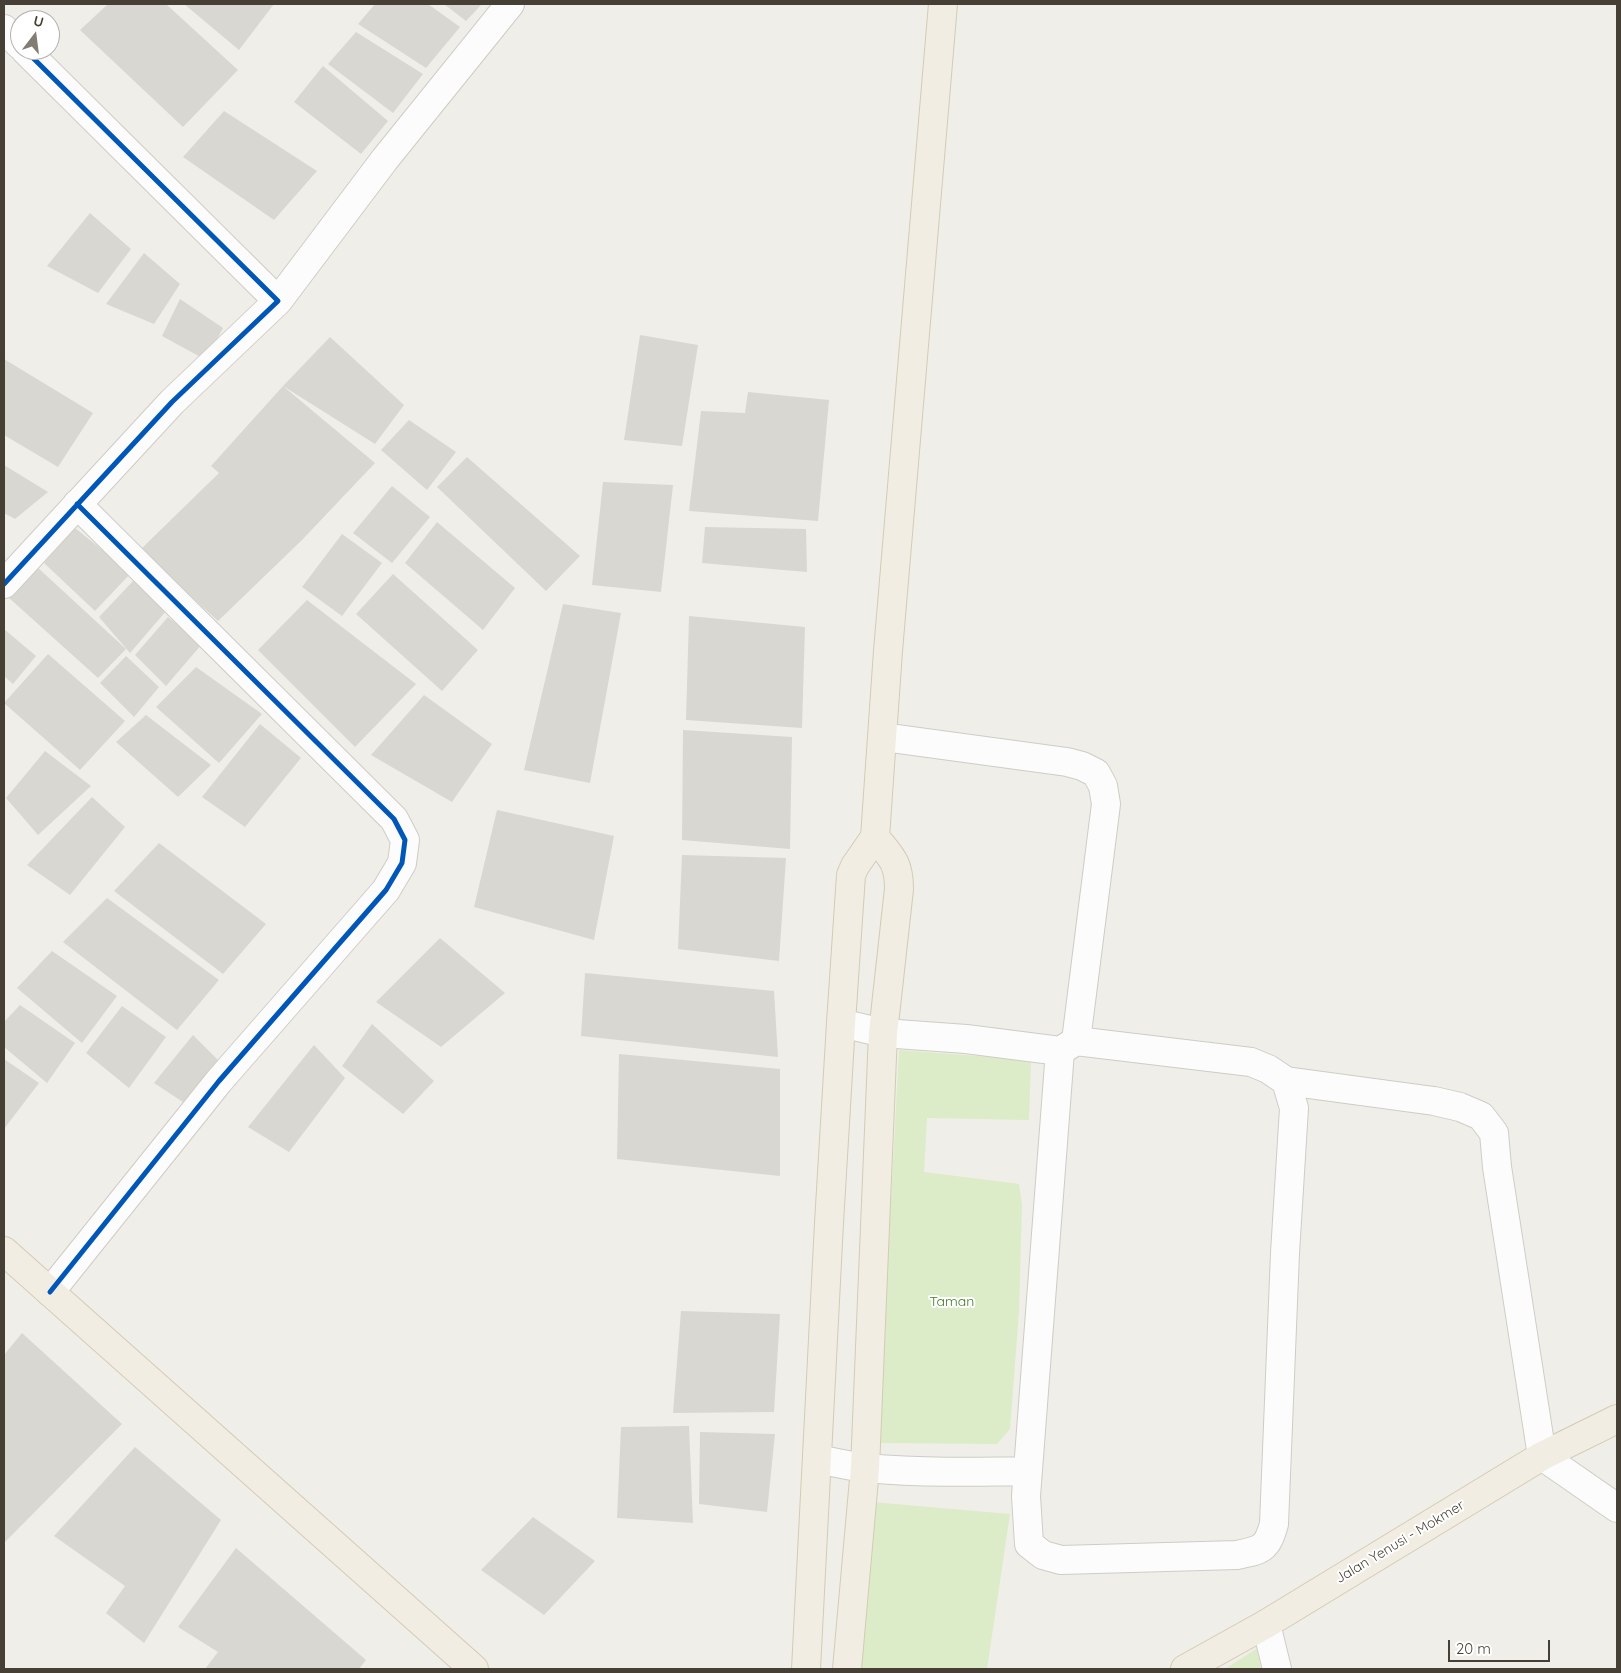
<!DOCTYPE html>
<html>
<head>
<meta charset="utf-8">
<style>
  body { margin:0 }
  #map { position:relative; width:1621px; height:1673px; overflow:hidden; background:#f0eee8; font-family:Quicksand,sans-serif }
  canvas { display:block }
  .frame { position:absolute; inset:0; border:5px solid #463f35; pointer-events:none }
  .north { position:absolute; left:10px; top:10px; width:50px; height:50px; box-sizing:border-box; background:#fff; border:1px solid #b5b2ae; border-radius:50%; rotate:15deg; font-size:14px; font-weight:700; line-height:20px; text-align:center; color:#463f35 }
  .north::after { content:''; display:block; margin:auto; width:18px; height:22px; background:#827c74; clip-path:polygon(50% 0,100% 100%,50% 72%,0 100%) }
  .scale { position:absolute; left:1448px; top:1640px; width:102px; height:22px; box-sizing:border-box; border:2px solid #463f35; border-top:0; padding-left:6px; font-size:15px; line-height:18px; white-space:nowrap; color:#463f35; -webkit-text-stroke:4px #fff; paint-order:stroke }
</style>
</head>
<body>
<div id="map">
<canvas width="1621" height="1673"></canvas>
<div class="frame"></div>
<div class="north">U</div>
<div class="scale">20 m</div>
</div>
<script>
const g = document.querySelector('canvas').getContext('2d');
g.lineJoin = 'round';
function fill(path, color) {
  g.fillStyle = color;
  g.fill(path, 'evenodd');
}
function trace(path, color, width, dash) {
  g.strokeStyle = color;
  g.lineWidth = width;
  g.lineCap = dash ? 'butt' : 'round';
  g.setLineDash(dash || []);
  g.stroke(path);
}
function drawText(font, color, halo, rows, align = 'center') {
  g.font = font + ' Quicksand,sans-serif';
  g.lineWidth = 4;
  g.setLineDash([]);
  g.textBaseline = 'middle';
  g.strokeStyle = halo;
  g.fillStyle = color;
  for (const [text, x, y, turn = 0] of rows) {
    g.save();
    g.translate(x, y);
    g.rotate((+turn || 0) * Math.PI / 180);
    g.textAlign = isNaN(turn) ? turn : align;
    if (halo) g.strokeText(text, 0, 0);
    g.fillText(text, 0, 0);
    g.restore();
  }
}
fill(new Path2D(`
  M899 1050 1031 1060 1029 1120 927 1118 924 1172 1019 1184 1022 1205 1019 1312 1010 1429 997 1444 878 1443Z
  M872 1502 1010 1514 987 1669H856Z
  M1257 1649 1261 1669H1225L1256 1649Z`), '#dcebc8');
fill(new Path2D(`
  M108 4H166L238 70 183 127 80 30Z
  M184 4H274L239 50Z
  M375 4H428L460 27 426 68 358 24Z
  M444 4H482L466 21Z
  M356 32 423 74 393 113 328 64Z
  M323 66 388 121 361 154 294 102Z
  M224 111 317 171 274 220 183 157Z
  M90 213 131 249 98 293 47 266Z
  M144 253 180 284 154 324 106 304Z
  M180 299 223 328 206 360 162 336Z
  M640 335 698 345 682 446 624 440Z
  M330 337 404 405 375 444 283 386 375 463 302 540 218 621 140 550 219 473 211 466 283 386Z
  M4 359 93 413 58 467 4 435Z
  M748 392 829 400 818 521 689 511 701 411 745 413Z
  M409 420 456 452 427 490 381 450Z
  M467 457 580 556 546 591 437 487Z
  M4 465 48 492 15 519 4 513Z
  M603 482 673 485 661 592 592 585Z
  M392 486 430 517 392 563 353 533Z
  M437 522 515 588 483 630 405 563Z
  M705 527 806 529 807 572 702 563Z
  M75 528 131 573 95 611 44 563Z
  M342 534 382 563 342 616 302 587Z
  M36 566 126 649 98 678 8 597Z
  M393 574 478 650 442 691 356 614Z
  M135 579 167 610 130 653 99 617Z
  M307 600 416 684 355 747 258 650Z
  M563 604 621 613 590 783 524 770Z
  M689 616 805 627 802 728 686 720Z
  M168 617 202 644 166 686 135 655Z
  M4 629 36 656 13 684 4 676Z
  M48 654 125 721 80 770 4 703Z
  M126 656 159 687 134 717 100 683Z
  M196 667 262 714 219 763 156 707Z
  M424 695 492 744 452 802 371 755Z
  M146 715 211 765 178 797 116 742Z
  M260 724 301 758 245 827 202 797Z
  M683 730 792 737 790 849 682 840Z
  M45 751 91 786 38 835 6 798Z
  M92 797 125 827 70 895 27 865Z
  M497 810 614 836 594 940 474 907Z
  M159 843 266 924 223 974 114 891Z
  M682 855 786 858 779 961 678 949Z
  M107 898 219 980 177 1030 63 942Z
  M440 938 505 993 441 1047 376 1002Z
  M52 951 117 996 82 1043 17 988Z
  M585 973 774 991 778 1057 581 1036Z
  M20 1005 75 1043 47 1083 4 1047V1022Z
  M122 1006 166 1037 129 1088 86 1053Z
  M372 1024 434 1081 403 1114 342 1066Z
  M193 1035 219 1061 186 1104 154 1083Z
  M314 1045 345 1078 289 1152 248 1127Z
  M619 1054 780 1069V1176L617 1159Z
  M4 1059 39 1083 4 1129Z
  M681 1311 780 1314 774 1412 673 1413Z
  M22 1333 122 1424 4 1543V1355Z
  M689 1426 693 1523 617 1518 621 1427Z
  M700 1432 775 1434 767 1512 699 1504Z
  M135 1447 221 1520 144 1643 106 1613 125 1586 54 1536Z
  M533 1517 595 1561 544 1615 481 1570Z
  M236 1548 366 1660 359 1669H205L218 1652 178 1627Z`), '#d9d7d1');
const minor = new Path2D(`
  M4 29 20 45
  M278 301 385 159 510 4
  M4 584 172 402 278 301 25 50
  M841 1023 883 1033 966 1039 1060 1051 1076 1041 1106 804 1103 786 1096 773 1082 766 1067 762 883 737
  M1060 1051 1026 1496 1029 1544 1043 1555 1061 1560 1237 1555C1262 1550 1267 1549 1274 1524L1285 1253 1294 1108 1286 1081 1268 1069 1251 1062 1076 1041
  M1286 1081 1434 1101 1460 1107 1481 1116 1494 1133 1497 1167 1542 1456 1617 1508
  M50 1292 219 1081 386 890 402 863 405 840 394 819 77 504
  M817 1459C833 1462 850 1466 866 1468 920 1473 974 1472 1028 1471
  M1266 1624 1277 1669`);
const major = new Path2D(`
  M4 1251 474 1669
  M806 1669 829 1223 841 1023 851 875 855 866 875 837 888 651 943 4
  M847 1669 865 1468 883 1033 899 889C899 862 891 857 875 837
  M1185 1669 1266 1624 1542 1456 1617 1419`);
trace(minor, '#ceccc6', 30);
trace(major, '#d3cbb5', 30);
trace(minor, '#fdfcfc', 28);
trace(major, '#f1ede2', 28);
trace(new Path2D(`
  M4 584 172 402 278 301 25 50
  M50 1292 219 1081 386 890 402 863 405 840 394 819 77 504`), '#0057b8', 5);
drawText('14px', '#437926', '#fff', [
  ["Taman",952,1302]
]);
drawText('14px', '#463f35', '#fff', [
  ["Jalan Yenusi - Mokmer",1400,1542,-31]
]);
</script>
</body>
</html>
